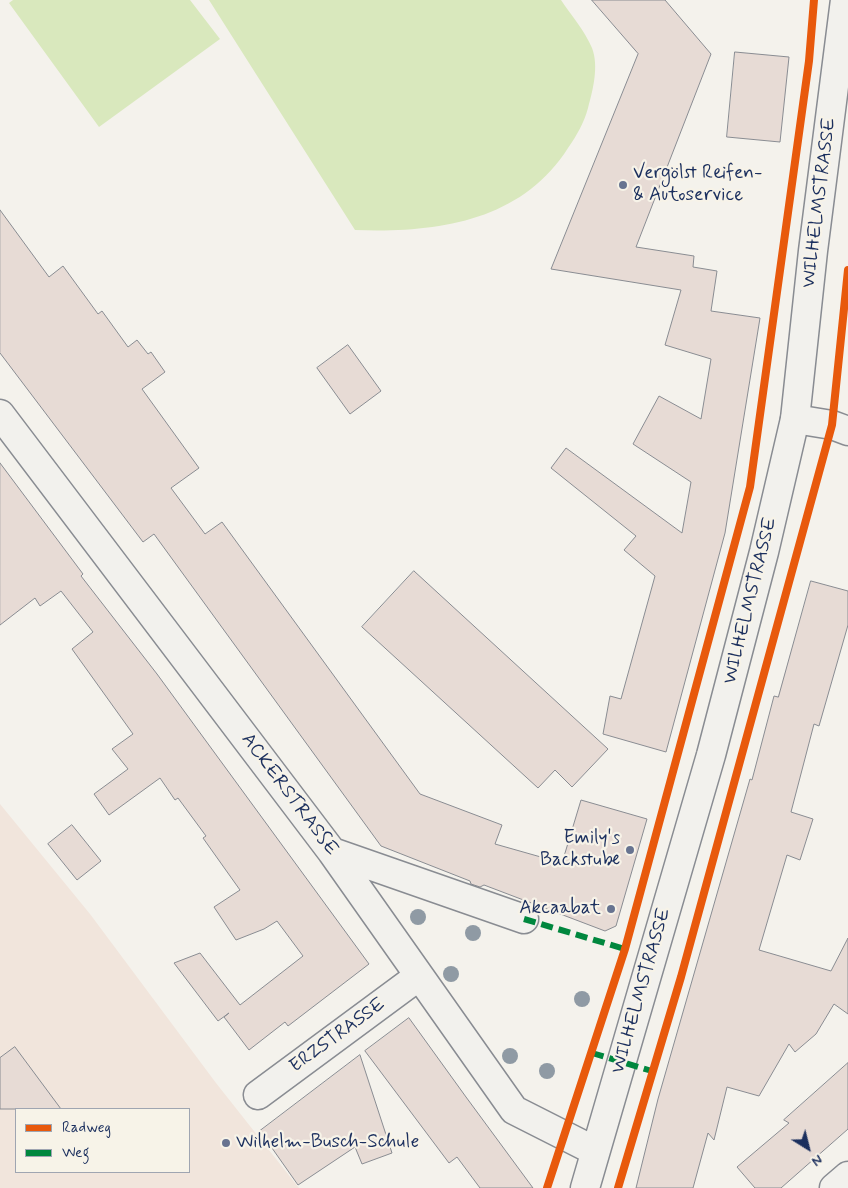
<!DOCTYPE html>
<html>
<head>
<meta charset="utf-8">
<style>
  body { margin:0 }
  #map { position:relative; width:848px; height:1188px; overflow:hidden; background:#f4f2ec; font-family:Mynerve,sans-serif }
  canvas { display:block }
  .legend { position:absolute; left:15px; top:1108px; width:175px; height:65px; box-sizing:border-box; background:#f7f3e8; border:1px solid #9fa5b1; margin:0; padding:6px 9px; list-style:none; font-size:15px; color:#1b2f5e }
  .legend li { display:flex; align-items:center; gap:10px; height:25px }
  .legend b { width:25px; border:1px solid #9fa5b1 }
  .north { position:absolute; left:783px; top:1123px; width:50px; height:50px; -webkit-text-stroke:4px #f7f3e8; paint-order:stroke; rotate:144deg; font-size:14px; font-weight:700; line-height:20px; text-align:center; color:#1b2f5e }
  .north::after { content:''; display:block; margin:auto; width:18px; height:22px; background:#1b2f5e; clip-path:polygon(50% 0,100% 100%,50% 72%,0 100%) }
</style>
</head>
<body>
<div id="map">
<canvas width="848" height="1188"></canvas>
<ul class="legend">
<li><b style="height:6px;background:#e8590c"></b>Radweg</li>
<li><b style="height:6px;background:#00873e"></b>Weg</li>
</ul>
<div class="north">N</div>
</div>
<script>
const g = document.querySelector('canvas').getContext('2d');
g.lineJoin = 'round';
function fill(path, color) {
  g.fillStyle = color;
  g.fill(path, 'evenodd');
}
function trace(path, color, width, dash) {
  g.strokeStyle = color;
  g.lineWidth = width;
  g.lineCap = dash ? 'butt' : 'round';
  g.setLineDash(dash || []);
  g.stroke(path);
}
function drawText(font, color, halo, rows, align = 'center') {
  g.font = font + ' Mynerve,sans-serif';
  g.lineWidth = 4.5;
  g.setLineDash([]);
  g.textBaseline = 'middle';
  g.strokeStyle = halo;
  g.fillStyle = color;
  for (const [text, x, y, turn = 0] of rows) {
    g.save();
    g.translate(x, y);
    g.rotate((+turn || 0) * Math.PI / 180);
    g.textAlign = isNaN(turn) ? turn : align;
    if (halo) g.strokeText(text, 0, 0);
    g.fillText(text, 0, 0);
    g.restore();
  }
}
fill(new Path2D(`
  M0 804 90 914 216 1083 299 1188H0ZM16 1109H189V1172H16Z`), '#f1e5dc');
fill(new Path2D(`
  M13 0H190L220 39 99 127 9 3Z
  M209 0H561C571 15 585 31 592 48 599 66 593 90 588 108 584 123 577 135 568 148 521 222 436 233 355 230Z`), '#d9e8bd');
const building = new Path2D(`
  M592 0H665L711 54 636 247 694 256 693 267 717 271 711 311 760 318 725 533 666 752 603 734 610 696 621 699 655 576 624 550 636 536 551 468 566 448 682 533 691 482 633 444 659 396 701 419 711 359 665 345 681 290 551 269 638 54Z
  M735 52 789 57 780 142 727 137Z
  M0 210 49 277 63 266 98 314 102 311 128 347 137 340 148 354 151 352 165 372 142 389 199 468 171 488 205 534 222 522 420 794 502 825 495 844 562 863 581 800 647 819 616 926 605 931 484 885 480 887 471 884 470 881 381 846 154 534 143 542 0 353Z
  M348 345 381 391 350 414 317 368Z
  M0 463 83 574 81 576 157 674 369 964 288 1026 285 1022 249 1050 224 1017 229 1013 218 1021 174 963 200 953 240 1005 303 956 277 921 264 929 236 940 214 907 240 890 203 838 206 836 178 798 175 800 160 778 109 815 94 794 128 769 112 749 133 734 72 649 93 632 61 591 40 606 35 598 0 625Z
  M414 571 608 749 572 787 555 770 538 788 362 627Z
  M811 581 848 591V625L819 726 814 724 791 812 813 819 800 860 787 855 759 950 831 971 848 938V1014L834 1004 816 1034 795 1052 789 1044 759 1096 727 1087 714 1140 708 1133 693 1188H636L658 1099 750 779 752 780 774 696 778 697Z
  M72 825 101 861 77 880 48 844Z
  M409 1018 466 1097 533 1188H480L457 1157 449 1163 365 1051Z
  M15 1047 61 1109H0V1058Z
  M360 1055 392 1153 362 1164 355 1147 298 1185 260 1131Z
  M848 1063V1129L781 1188H755L737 1167 789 1123 784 1120Z`);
fill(building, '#e7dbd5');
trace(building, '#898c92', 1);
const street = new Path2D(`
  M0 414 332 852 514 1110 595 1151
  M795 419 832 425 848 431
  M332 852 524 919
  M258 1095 419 976`);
const secondary = new Path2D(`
  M585 1188 711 755 764 552 795 419 813 251 845 0
  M834 1188 848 1176`);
trace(street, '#898c92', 31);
trace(secondary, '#898c92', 31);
trace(street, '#f2f1ed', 28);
trace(secondary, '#f2f1ed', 28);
trace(new Path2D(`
  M524 919 625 949
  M592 1053 652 1071`), '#00873e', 6, [12, 6]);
trace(new Path2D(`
  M547 1188 625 949 750 487 809 61 814 0
  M618 1188 681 977 832 425 848 270`), '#e8590c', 8);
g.fillStyle = '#8f9aa4';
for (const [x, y] of [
  [418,917],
  [473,933],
  [451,974],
  [582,999],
  [510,1056],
  [547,1071]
]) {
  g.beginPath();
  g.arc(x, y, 8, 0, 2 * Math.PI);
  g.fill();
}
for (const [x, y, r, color] of [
  [623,185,5,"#677390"],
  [630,850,5,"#677390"],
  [611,909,5,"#677390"],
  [226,1143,5,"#677390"]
]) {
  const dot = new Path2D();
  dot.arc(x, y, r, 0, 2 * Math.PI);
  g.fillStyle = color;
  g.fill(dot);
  trace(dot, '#f7f3e8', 2);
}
drawText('19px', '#1b2f5e', '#f7f3e8', [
  ["Vergölst Reifen-",633,174],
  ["& Autoservice",633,196],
  ["Emily's",620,839,"right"],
  ["Backstube",620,861,"right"],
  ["Akcaabat",601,909,"right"],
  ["Wilhelm-Busch-Schule",236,1143]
], 'left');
drawText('19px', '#1b2f5e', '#f7f3e8', [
  ["WILHELMSTRASSE",820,203,-83],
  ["WILHELMSTRASSE",751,601,-76],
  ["ACKERSTRASSE",289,795,53],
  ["WILHELMSTRASSE",642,991,-74],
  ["ERZSTRASSE",338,1036,-36]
]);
</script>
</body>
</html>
